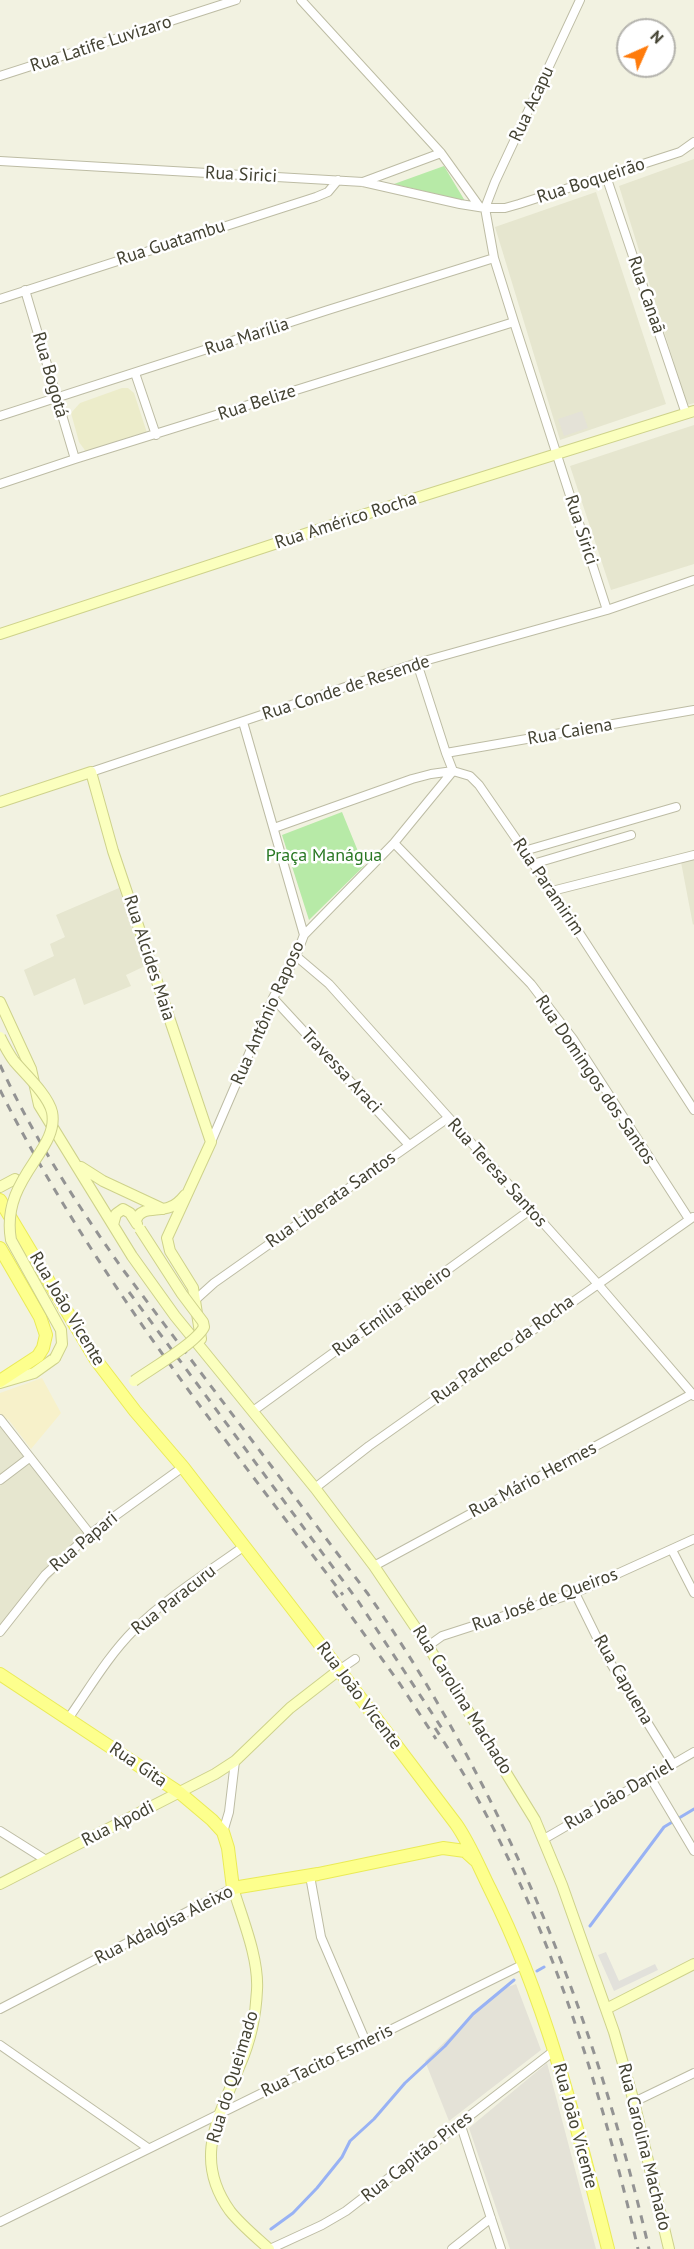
<!DOCTYPE html>
<html>
<head>
<meta charset="utf-8">
<style>
  body { margin:0 }
  #map { position:relative; width:694px; height:2249px; overflow:hidden; background:#f2f2e1; font-family:"PT Sans",sans-serif }
  canvas { display:block }
  .north { position:absolute; left:616px; top:18px; width:60px; height:60px; box-sizing:border-box; background:#fff; border:2px solid #b4b3ad; border-radius:50%; rotate:45deg; font-size:16px; font-weight:700; line-height:24px; text-align:center; color:#434232 }
  .north::after { content:''; display:block; margin:auto; width:21px; height:27px; background:#ff7b0b; clip-path:polygon(50% 0,100% 100%,50% 72%,0 100%) }
</style>
</head>
<body>
<div id="map">
<canvas width="694" height="2249"></canvas>
<div class="north">N</div>
</div>
<script>
const g = document.querySelector('canvas').getContext('2d');
g.lineJoin = 'round';
function fill(path, color) {
  g.fillStyle = color;
  g.fill(path, 'evenodd');
}
function trace(path, color, width, dash) {
  g.strokeStyle = color;
  g.lineWidth = width;
  g.lineCap = dash ? 'butt' : 'round';
  g.setLineDash(dash || []);
  g.stroke(path);
}
function drawText(font, color, halo, rows, align = 'center') {
  g.font = font + ' "PT Sans",sans-serif';
  g.lineWidth = 5;
  g.setLineDash([]);
  g.textBaseline = 'middle';
  g.strokeStyle = halo;
  g.fillStyle = color;
  for (const [text, x, y, turn = 0] of rows) {
    g.save();
    g.translate(x, y);
    g.rotate((+turn || 0) * Math.PI / 180);
    g.textAlign = isNaN(turn) ? turn : align;
    if (halo) g.strokeText(text, 0, 0);
    g.fillText(text, 0, 0);
    g.restore();
  }
}
fill(new Path2D(`
  M694 159V403L687 405 619 186Z
  M596 192 666 404 560 440 495 227Z
  M694 425V564L611 590 570 466Z
  M694 859V924L693 925 681 862Z
  M119 888 145 966 126 975 131 986 84 1005 75 978 34 996 24 970 54 956 50 944 65 937 56 915Z
  M0 1424 90 1534 0 1634Z`), '#e6e6cf');
fill(new Path2D(`
  M42 1378 61 1413 31 1449 8 1419 0 1424V1393Z`), '#f7f1ca');
fill(new Path2D(`
  M582 411 588 428 564 436 558 419Z
  M516 1984 541 2050 449 2121 425 2061 488 2000 505 1988Z
  M547 2063 596 2249H510L469 2128Z`), '#e4e2d7');
fill(new Path2D(`
  M122 388H128L134 393 148 436 89 456 79 442 71 413 80 403Z`), '#ececca');
fill(new Path2D(`
  M444 166 465 201 394 184Z
  M342 812 364 866 309 920 282 835Z`), '#b7eaa7');
fill(new Path2D(`
  M606 1952 619 1981 655 1964 658 1970 614 1991 598 1955Z`), '#e2e1db');
trace(new Path2D(`
  M590 1926 664 1827 694 1809
  M537 1971 544 1967
  M271 2229 293 2213 317 2188 342 2157 350 2141 374 2119 405 2083 445 2046 473 2014 514 1980`), '#98b2f4', 3);
const street = new Path2D(`
  M301 0 441 153 479 206
  M0 76 236 0
  M0 161 363 182 460 204 485 208H505L519 204 680 152 694 142
  M606 176 686 414
  M363 182 441 153
  M485 208 494 258 514 322 607 610
  M485 208 495 182 580 0
  M25 290 75 459
  M0 299 316 197 328 192 338 180
  M135 373 156 435
  M0 416 328 310 494 258
  M0 484 75 459 514 322
  M417 663 446 753 453 771
  M446 753 694 710
  M91 772 417 663 607 610 694 580
  M274 828 412 779 431 774 453 771 470 776 479 785 552 891 694 1110
  M394 843 531 984 573 1039 689 1219
  M524 851 676 807
  M533 864 631 835
  M552 891 694 855
  M304 935 394 843 453 771
  M296 956 329 984 597 1283 694 1396
  M273 998 409 1145
  M211 1142 273 998 296 956 304 935 243 722
  M194 1301 214 1283 448 1118
  M253 1411 530 1210
  M0 1419 90 1534
  M0 1480 29 1458
  M315 1488 369 1446 693 1217
  M672 1550 694 1593
  M374 1566 692 1394
  M575 1593 605 1654 673 1764
  M0 1632 45 1575 90 1534 183 1467
  M428 1646 442 1636 575 1593 694 1539
  M339 1670 355 1659
  M68 1719C89 1689 108 1656 134 1630 166 1598 207 1573 243 1547
  M650 1777 694 1851
  M0 1831 46 1860
  M223 1832 229 1812 235 1761
  M544 1839 694 1752
  M310 1876 321 1937 366 2042
  M0 2009 233 1888
  M0 2045 148 2148
  M634 2102 694 2073
  M460 2123 501 2249
  M0 2222 524 1964
  M270 2249 322 2225 346 2211 555 2050
  M452 2249 491 2218`);
const secondary = new Path2D(`
  M0 634 381 509 694 411
  M0 802 91 772 113 851 211 1142 167 1238 170 1251 193 1288 201 1339
  M0 1002 31 1069 39 1105 132 1256 175 1316 315 1488 374 1566 428 1646 535 1820 562 1885 614 2032 634 2102 669 2249
  M81 1167 103 1181 163 1209
  M0 1187 15 1179
  M136 1221C139 1206 158 1212 170 1207 176 1205 181 1200 185 1195
  M113 1225 116 1214 123 1209 130 1213 137 1224
  M0 1383 34 1373 55 1358
  M0 1884 215 1774 235 1761 290 1708 339 1670
  M233 1888C242 1918 259 1958 257 1990 256 2015 250 2042 240 2065 219 2117 192 2158 230 2211 241 2225 256 2237 269 2249
  M606 2009 694 1964`);
const primary = new Path2D(`
  M0 1200 96 1360 135 1411 183 1467 315 1638 456 1824C470 1844 479 1867 490 1889 547 2002 577 2126 608 2249
  M0 1248 40 1317 46 1335 43 1348 38 1356 0 1381
  M0 1674 180 1793 212 1820 223 1832 228 1848 233 1888 318 1874 443 1848 465 1851 475 1860`);
trace(street, '#bdbca4', 10);
trace(secondary, '#ced28b', 12);
trace(primary, '#eaeb57', 14);
trace(street, '#fff', 8);
trace(secondary, '#fbffbe', 10);
trace(primary, '#fdff8d', 12);
trace(new Path2D(`
  M0 1065C34 1138 77 1205 124 1271L368 1594C505 1791 595 2016 649 2249
  M0 1090C92 1273 220 1433 343 1595
  M129 1292 358 1601 445 1733
  M333 1591 400 1684 436 1739
  M435 1728C537 1883 597 2070 638 2249`), '#939393', 3, [8, 8]);
const secondaryBridge = new Path2D(`
  M0 1037C4 1045 8 1053 14 1061 25 1074 48 1095 52 1112 60 1151 0 1178 11 1240L61 1330 62 1344 55 1358
  M134 1381C151 1369 196 1343 204 1327L203 1322 182 1294 140 1229`);
trace(secondaryBridge, '#ced28b', 12, []);
trace(secondaryBridge, '#fbffbe', 10);
drawText('18px', '#434232', '#fff', [
  ["Rua Latife Luvizaro",101,44,-18],
  ["Rua Acapu",532,104,-65],
  ["Rua Sirici",241,175,3],
  ["Rua Boqueirão",591,181,-18],
  ["Rua Guatambu",171,243,-18],
  ["Rua Canaã",646,295,71],
  ["Rua Marília",247,337,-18],
  ["Rua Bogotá",50,375,74],
  ["Rua Belize",257,403,-18],
  ["Rua Américo Rocha",346,521,-18],
  ["Rua Sirici",581,530,72],
  ["Rua Conde de Resende",346,688,-18],
  ["Rua Caiena",570,732,-10],
  ["Rua Paramirim",548,887,56],
  ["Rua Alcides Maia",149,958,72],
  ["Rua Antônio Raposo",268,1013,-66],
  ["Travessa Araci",341,1071,47],
  ["Rua Domingos dos Santos",595,1080,56],
  ["Rua Teresa Santos",497,1173,48],
  ["Rua Liberata Santos",331,1200,-35],
  ["Rua João Vicente",67,1309,59],
  ["Rua Emília Ribeiro",392,1311,-36],
  ["Rua Pacheco da Rocha",503,1350,-36],
  ["Rua Mário Hermes",533,1480,-28],
  ["Rua Papari",84,1542,-40],
  ["Rua Paracuru",174,1600,-38],
  ["Rua José de Queiros",545,1600,-20],
  ["Rua Capuena",623,1680,60],
  ["Rua João Vicente",359,1696,53],
  ["Rua Carolina Machado",462,1700,58],
  ["Rua Gita",138,1765,34],
  ["Rua João Daniel",619,1795,-30],
  ["Rua Apodi",118,1824,-27],
  ["Rua Adalgisa Aleixo",164,1925,-27],
  ["Rua Tacito Esmeris",327,2061,-26],
  ["Rua do Queimado",233,2077,-73],
  ["Rua João Vicente",575,2126,75],
  ["Rua Carolina Machado",644,2147,76],
  ["Rua Capitão Pires",417,2157,-38]
]);
drawText('18px', '#297823', '#fff', [
  ["Praça Manágua",324,856]
]);
</script>
</body>
</html>
